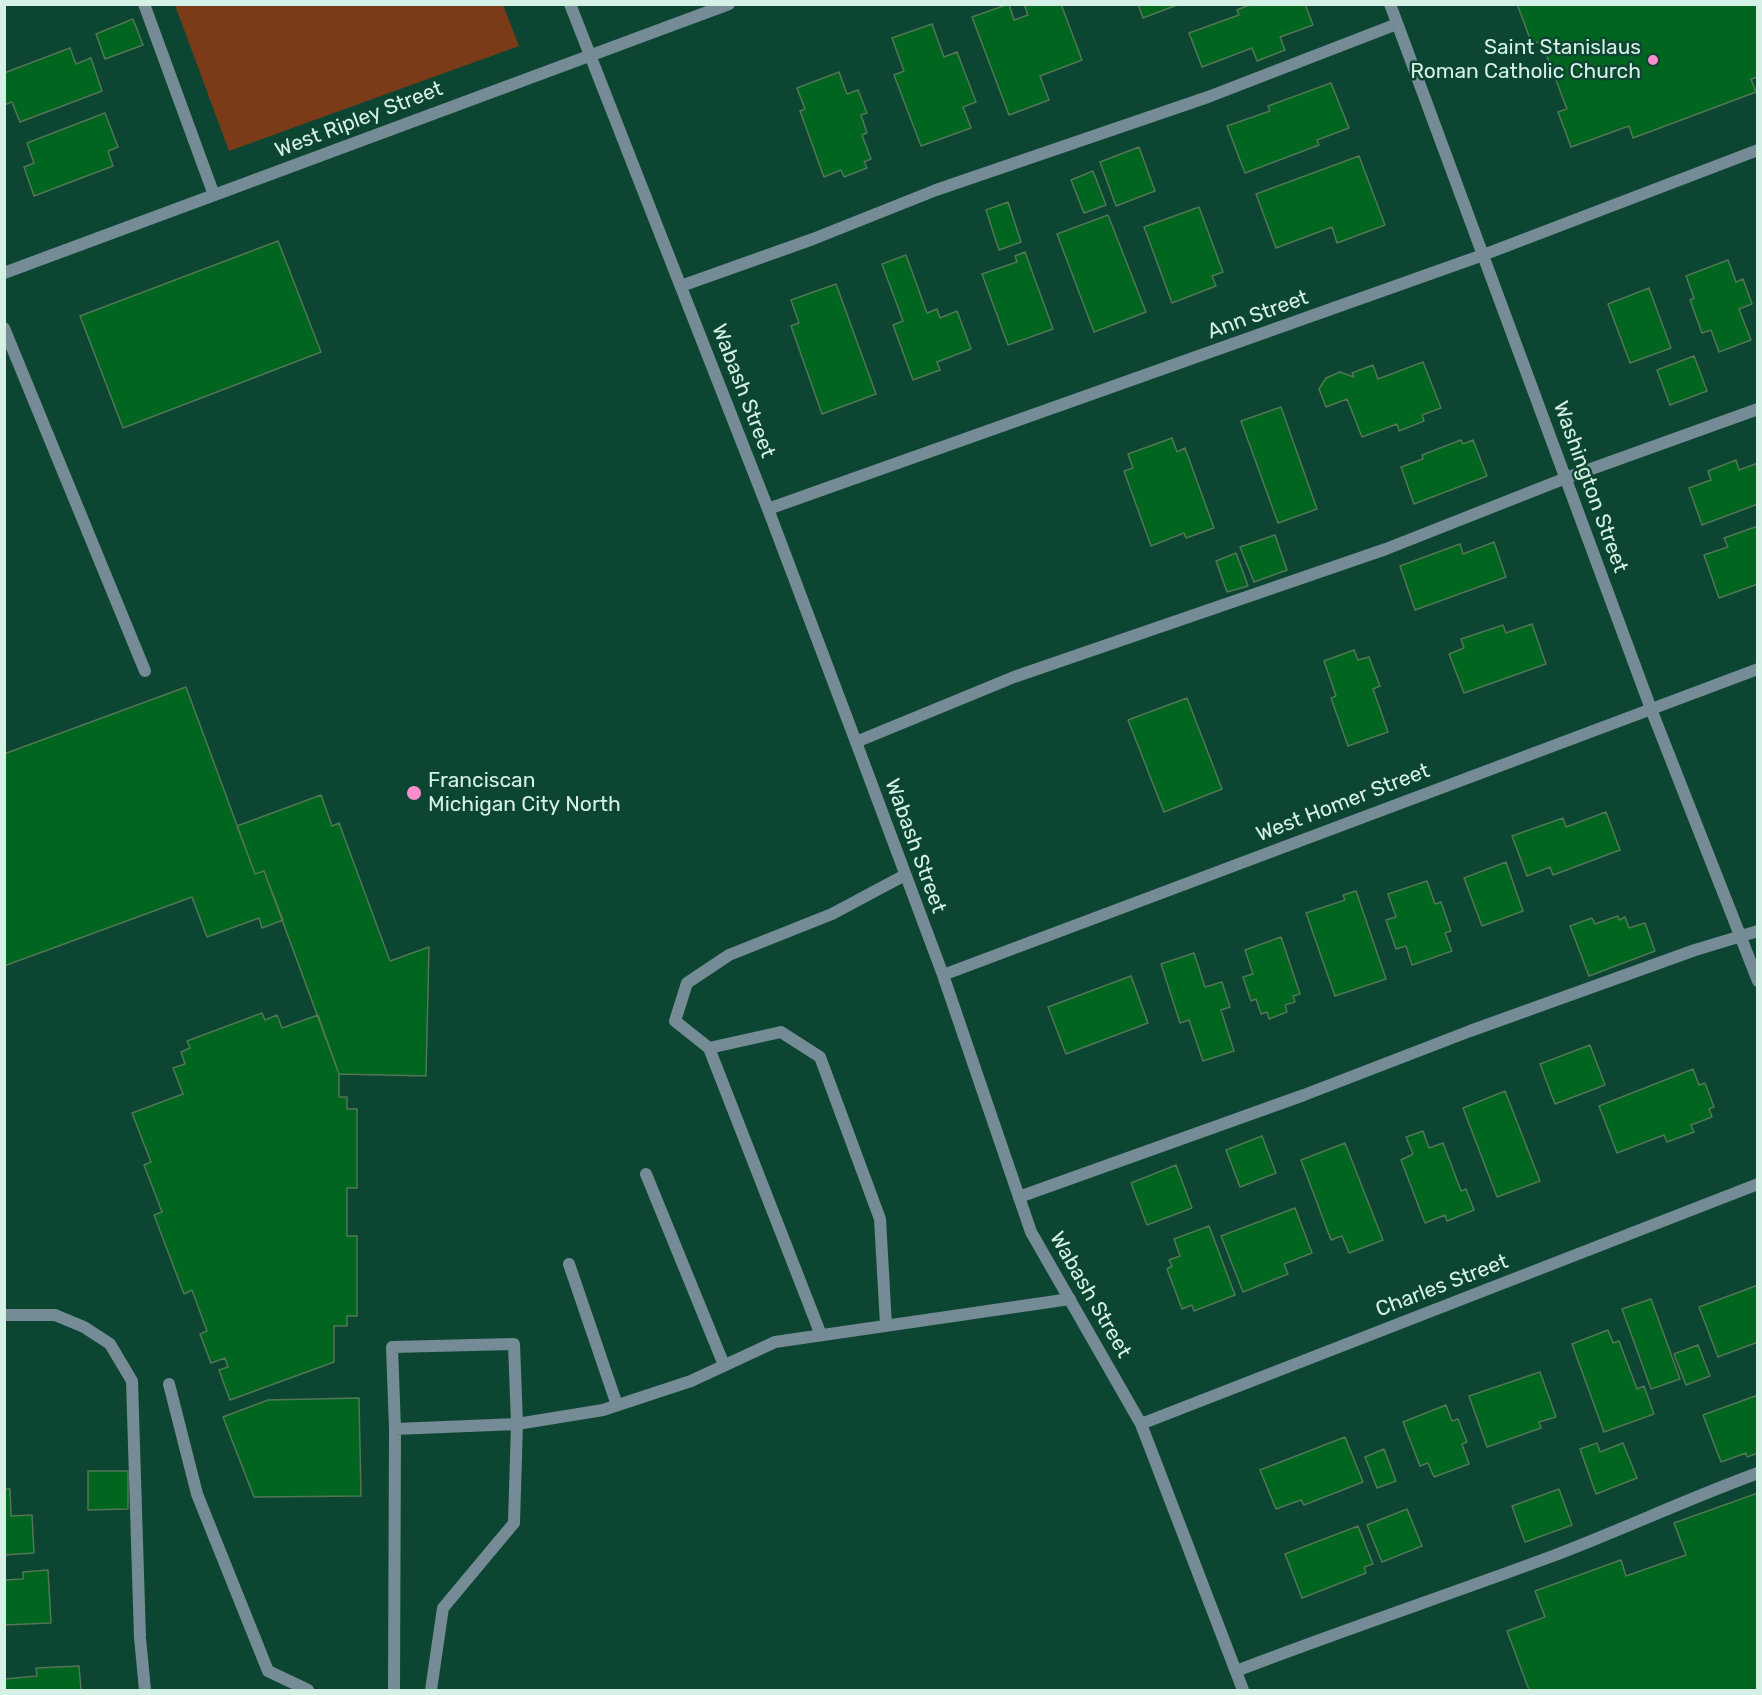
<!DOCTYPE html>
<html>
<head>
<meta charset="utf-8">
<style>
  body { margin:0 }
  #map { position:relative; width:1762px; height:1695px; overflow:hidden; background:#0d4533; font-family:Rubik,sans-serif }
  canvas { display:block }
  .frame { position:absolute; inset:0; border:6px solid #d5f0e4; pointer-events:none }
</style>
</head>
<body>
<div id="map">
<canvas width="1762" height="1695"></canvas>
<div class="frame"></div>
</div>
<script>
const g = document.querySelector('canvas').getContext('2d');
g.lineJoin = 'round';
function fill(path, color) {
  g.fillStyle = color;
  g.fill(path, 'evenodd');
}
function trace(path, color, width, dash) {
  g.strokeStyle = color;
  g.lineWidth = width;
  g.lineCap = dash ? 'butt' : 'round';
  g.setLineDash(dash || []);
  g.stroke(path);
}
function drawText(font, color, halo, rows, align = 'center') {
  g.font = font + ' Rubik,sans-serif';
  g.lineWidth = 5;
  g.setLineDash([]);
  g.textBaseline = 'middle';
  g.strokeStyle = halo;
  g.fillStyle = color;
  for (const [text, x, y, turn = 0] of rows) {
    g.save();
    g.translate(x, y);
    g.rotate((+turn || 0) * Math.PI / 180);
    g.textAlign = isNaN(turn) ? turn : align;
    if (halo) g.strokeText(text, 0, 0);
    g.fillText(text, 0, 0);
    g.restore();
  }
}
fill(new Path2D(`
  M175 5H503L519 46 229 151Z`), '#7b3b19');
const building = new Path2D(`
  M1009 4 1014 20 1028 15 1024 4H1061L1082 60 1040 76 1049 100 1009 115 972 17Z
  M1138 4H1177V5L1143 18Z
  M1252 4H1305L1313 25 1280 37 1285 50 1257 61 1252 48 1202 67 1189 33 1239 15 1237 10Z
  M1517 4H1758V77L1751 79 1756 92 1633 138 1629 126 1571 147 1558 112 1567 109 1541 41 1532 44Z
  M133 19 143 45 105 59 96 34Z
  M932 24 944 57 957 52 976 102 963 107 971 128 921 146 894 75 904 71 892 38Z
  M70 48 76 64 91 58 102 91 20 122 12 102 4 105V73Z
  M839 72 847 94 858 90 867 113 861 115 867 133 862 135 871 159 864 162 867 168 844 177 841 170 824 177 800 111 805 109 797 88Z
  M1331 83 1349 128 1317 140 1319 145 1245 173 1227 126 1270 111 1268 106Z
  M105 113 118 147 108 151 113 166 34 196 24 167 34 163 27 143Z
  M1139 147 1155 191 1116 206 1100 162Z
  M1359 156 1385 225 1337 243 1332 227 1276 248 1256 194Z
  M1093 171 1106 205 1084 213 1071 180Z
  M1008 202 1021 242 999 250 986 210Z
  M1199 207 1223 272 1212 276 1216 286 1172 303 1144 227Z
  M1108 215 1146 312 1094 332 1057 234Z
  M278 241 321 352 123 428 80 316Z
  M1025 252 1053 329 1008 345 982 274 1017 262 1015 256Z
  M906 255 927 313 937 309 940 318 957 311 971 349 937 362 940 370 913 380 893 325 903 321 882 264Z
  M1728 260 1736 282 1743 279 1752 304 1739 309 1751 340 1719 352 1711 330 1702 333 1690 300 1694 298 1686 276Z
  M836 284 876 394 822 414 791 326 799 323 791 300Z
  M1649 288 1671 348 1630 363 1608 304Z
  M1694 356 1707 391 1670 405 1657 370Z
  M1423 362 1441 408 1422 415 1424 421 1399 431 1397 424 1362 437 1347 399 1326 407 1319 389 1326 378 1340 372 1354 377 1352 373 1373 365 1378 379Z
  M1281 407 1317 509 1278 523 1241 421Z
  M1172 438 1177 452 1185 448 1214 528 1186 538 1184 533 1151 546 1124 471 1133 468 1128 454Z
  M1461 440 1463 444 1473 440 1487 476 1414 504 1401 467 1423 459 1422 455Z
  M1736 460 1739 470 1758 463V504L1702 525 1689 488 1711 480 1708 471Z
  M1758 526V584L1719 598 1704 555 1728 547 1724 538Z
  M1275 535 1287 570 1254 582 1240 547Z
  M1494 542 1506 577 1415 610 1400 566 1460 544 1463 554Z
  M1236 553 1248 586 1227 592 1216 561Z
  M1532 624 1546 664 1464 693 1449 654 1464 648 1461 639 1503 625 1506 633Z
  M1354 650 1358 660 1369 657 1380 686 1373 689 1388 732 1348 746 1331 698 1336 696 1324 661Z
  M186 687 255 874 264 871 283 920 262 928 259 918 207 937 192 897 4 966V754Z
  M1187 698 1222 789 1164 812 1128 720Z
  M321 795 332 826 339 823 390 961 429 947 426 1076 339 1074 264 871 255 874 237 826Z
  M1606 812 1620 850 1553 875 1550 867 1527 876 1512 836 1563 818 1566 827Z
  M1506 862 1523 911 1482 926 1464 878Z
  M1427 881 1435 904 1441 902 1451 931 1445 933 1452 951 1412 965 1406 946 1396 949 1386 920 1396 917 1388 894Z
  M1356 891 1386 979 1335 996 1306 913 1345 900 1343 895Z
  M1618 916 1619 920 1625 917 1629 928 1645 923 1655 951 1589 976 1570 926 1592 918 1595 924Z
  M1281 937 1300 994 1293 996 1295 1002 1285 1005 1287 1012 1269 1019 1267 1012 1261 1014 1256 999 1251 1001 1243 977 1253 974 1245 950Z
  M1194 953 1205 987 1222 982 1230 1007 1221 1010 1234 1051 1203 1061 1189 1020 1180 1023 1161 964Z
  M1131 976 1148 1023 1066 1054 1048 1007Z
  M262 1013 265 1020 277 1015 282 1028 318 1015 339 1074V1097H347V1109H357V1188H347V1236H357V1316H347V1326H334V1362L230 1400 219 1370 228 1367 225 1358 211 1363 200 1334 207 1331 192 1290 184 1294 154 1215 162 1212 144 1165 151 1162 132 1113 183 1094 173 1068 185 1064 181 1052 190 1048 187 1041Z
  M1590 1045 1605 1085 1555 1104 1540 1064Z
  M1693 1069 1699 1085 1705 1083 1714 1107 1709 1109 1712 1117 1691 1125 1694 1132 1667 1142 1664 1135 1617 1153 1599 1106Z
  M1505 1091 1540 1181 1497 1197 1463 1108Z
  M1423 1131 1429 1148 1443 1143 1461 1191 1466 1189 1474 1210 1447 1221 1445 1215 1425 1223 1401 1160 1413 1154 1406 1137Z
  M1262 1136 1276 1173 1240 1187 1226 1150Z
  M1345 1143 1383 1240 1349 1253 1342 1236 1331 1240 1301 1160Z
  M1176 1165 1192 1208 1147 1225 1131 1183Z
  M1295 1208 1312 1253 1284 1264 1288 1274 1243 1292 1221 1236Z
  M1209 1226 1235 1295 1194 1311 1192 1305 1182 1309 1167 1269 1172 1266 1169 1260 1180 1256 1174 1239Z
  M1758 1285V1342L1718 1357 1699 1307Z
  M1651 1299 1680 1379 1651 1389 1622 1309Z
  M1608 1330 1613 1343 1619 1341 1637 1389 1644 1386 1654 1414 1604 1432 1572 1344Z
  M1698 1345 1710 1376 1686 1385 1674 1354Z
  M1540 1372 1556 1417 1539 1422 1541 1428 1487 1447 1469 1396Z
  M1758 1395V1453L1747 1457 1746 1453 1721 1462 1703 1415Z
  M359 1398 361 1496 254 1497 223 1417 268 1400Z
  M1446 1405 1452 1421 1458 1419 1467 1442 1462 1444 1469 1464 1434 1477 1428 1463 1420 1466 1403 1422Z
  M1345 1437 1363 1482 1304 1505 1301 1500 1276 1509 1260 1470Z
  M1597 1443 1600 1452 1623 1443 1637 1478 1596 1494 1580 1449Z
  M1384 1449 1396 1481 1377 1488 1365 1457Z
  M88 1471H128V1509L88 1510Z
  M4 1489H10L11 1516 32 1515 34 1553 4 1555Z
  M1559 1489 1572 1525 1525 1542 1512 1506Z
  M1758 1493V1690H1529L1507 1631 1545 1617 1535 1591 1621 1560 1626 1576 1686 1555 1674 1523Z
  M1407 1509 1422 1546 1382 1562 1367 1525Z
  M1358 1526 1373 1564 1364 1567 1366 1573 1302 1598 1285 1554Z
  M48 1570 51 1623 4 1625V1580L23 1579V1572Z
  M79 1666 81 1690H4V1679L37 1676 36 1668Z`);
fill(building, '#00651e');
trace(building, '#527655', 1.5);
trace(new Path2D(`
  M144 4 214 195
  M681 286 813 239 936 190 1208 97 1397 24
  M4 328 145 671
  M856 742 1014 677 1386 549 1566 478 1758 409
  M709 1048 821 1335
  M646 1174 724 1365
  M1019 1197 1304 1095 1470 1031 1695 950 1758 931
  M569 1264 617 1405
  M55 1315 84 1327 110 1344 132 1381 140 1638 145 1690
  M886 1325 880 1219 820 1057 781 1032 709 1048 675 1021 687 983 729 955 832 914 905 875
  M169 1384 197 1494 268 1671 308 1690
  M395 1429 517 1424 603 1410 691 1381 775 1342 1070 1299
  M1236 1671C1340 1631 1445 1596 1550 1557 1619 1531 1687 1499 1758 1473
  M394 1690 395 1429 392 1347 514 1344 517 1424 514 1523 443 1608 431 1690`), '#758b95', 12);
trace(new Path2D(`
  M570 4 768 509 856 742 943 975 1031 1232 1141 1424 1243 1690
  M1390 4 1651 709 1758 981
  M4 273 729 4
  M768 509 1483 255 1758 150
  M943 975 1758 669
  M4 1315H55
  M1141 1424 1758 1184`), '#758b95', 12);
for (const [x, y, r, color] of [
  [1653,60,6,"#f98fca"],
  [414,793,8,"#f98fca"]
]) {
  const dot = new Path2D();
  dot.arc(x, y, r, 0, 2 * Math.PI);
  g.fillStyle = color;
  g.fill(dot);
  trace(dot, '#0d4533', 2);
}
drawText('21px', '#d5f0e4', '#0d4533', [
  ["Saint Stanislaus",1641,48],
  ["Roman Catholic Church",1641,72],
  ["Franciscan",428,781,"left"],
  ["Michigan City North",428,805,"left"]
], 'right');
drawText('21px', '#d5f0e4', '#0d4533', [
  ["West Ripley Street",359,120,-21],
  ["Ann Street",1258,315,-20],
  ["Wabash Street",743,391,69],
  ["Washington Street",1590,487,70],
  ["West Homer Street",1343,803,-21],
  ["Wabash Street",915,846,70],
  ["Charles Street",1442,1286,-21],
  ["Wabash Street",1090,1295,60]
]);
</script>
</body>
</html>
